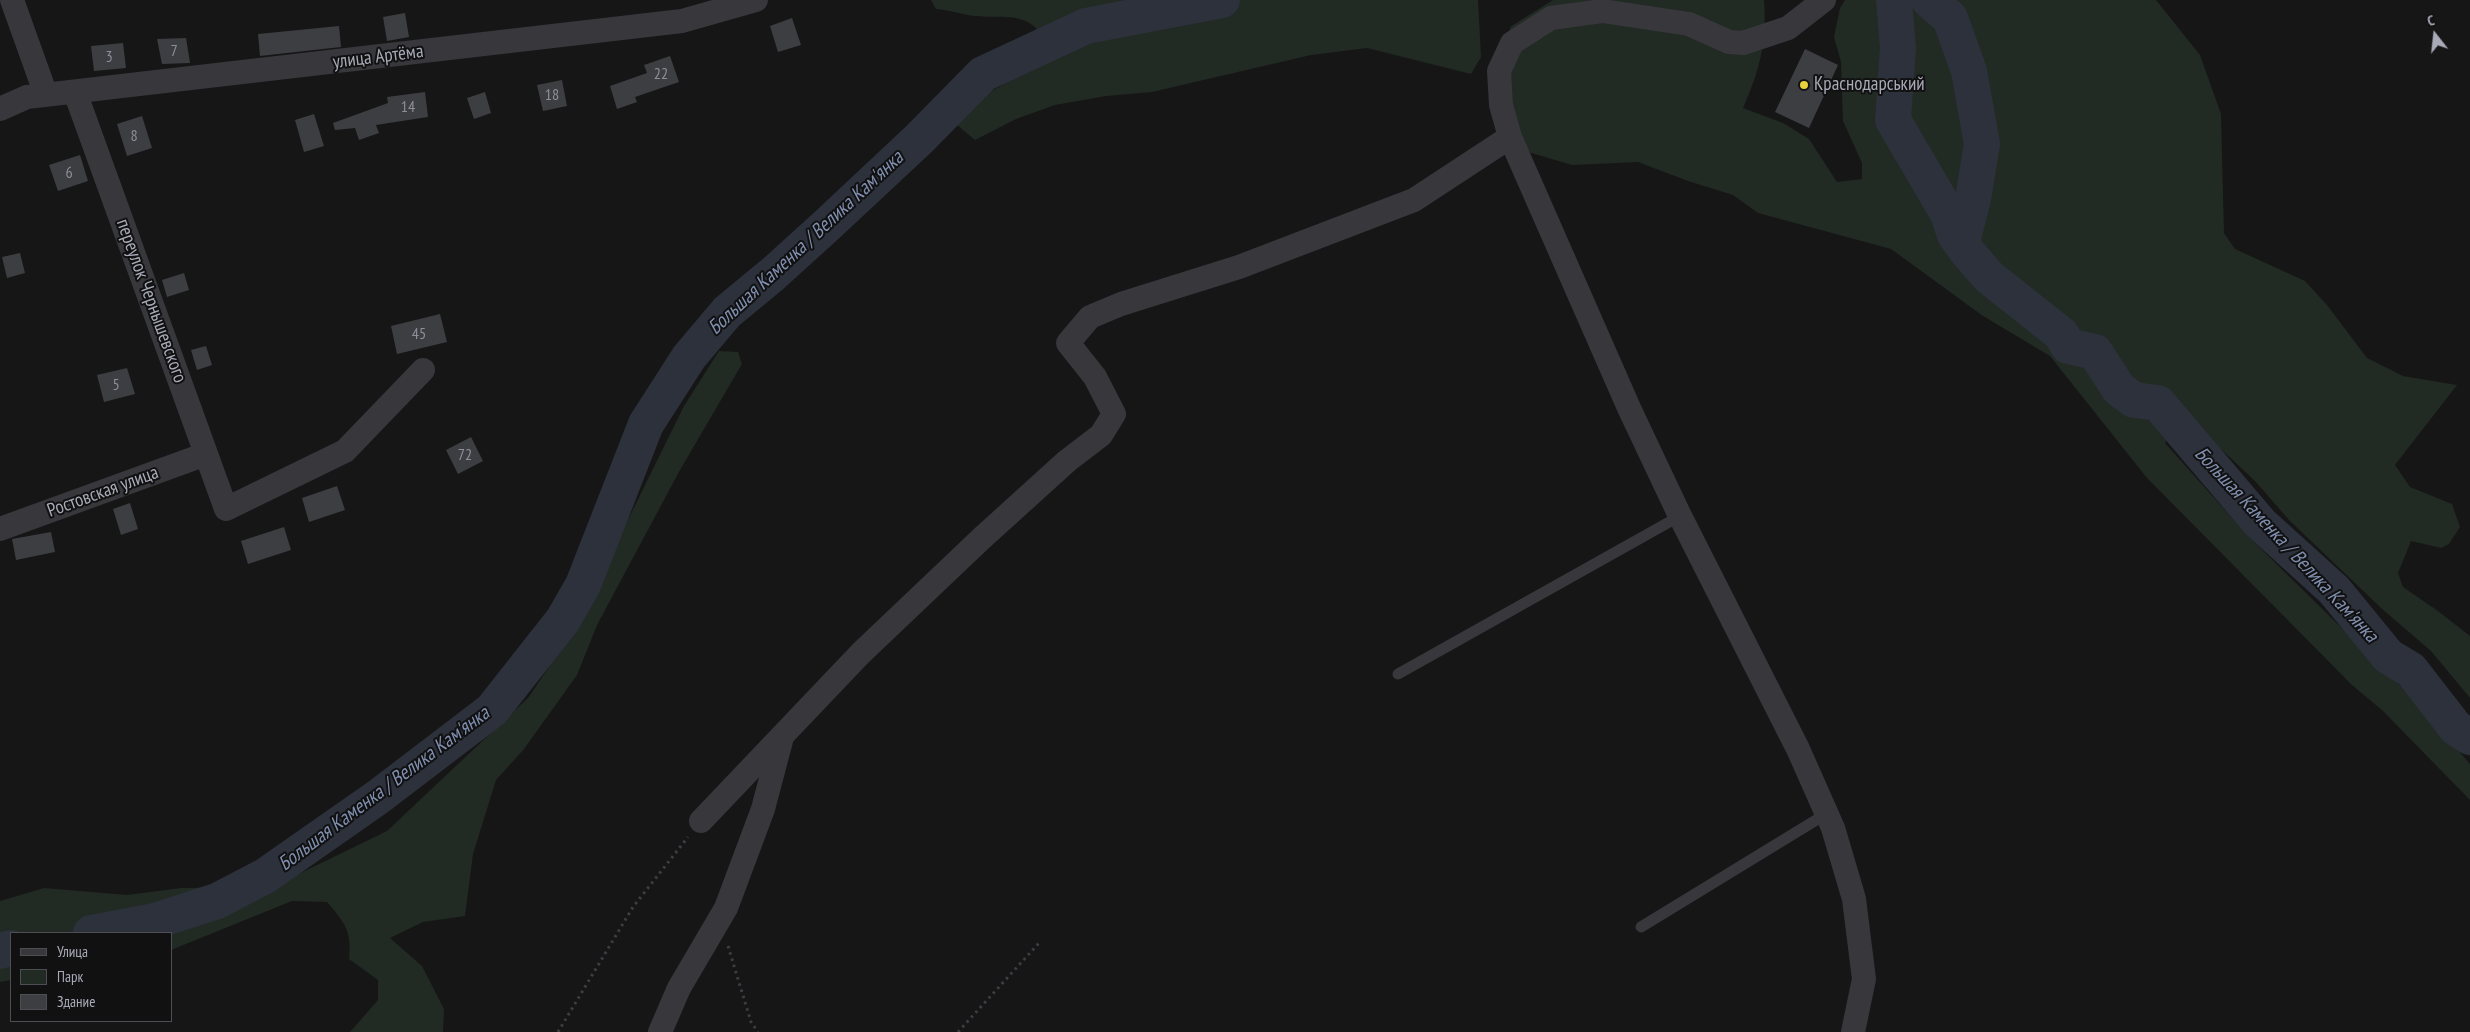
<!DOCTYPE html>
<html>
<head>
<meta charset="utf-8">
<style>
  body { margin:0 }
  #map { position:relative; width:2470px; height:1032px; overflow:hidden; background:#161617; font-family:"PT Sans Narrow",sans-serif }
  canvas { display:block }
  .legend { position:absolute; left:10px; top:932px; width:162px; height:90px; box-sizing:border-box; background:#111112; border:1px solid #4d4e54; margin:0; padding:6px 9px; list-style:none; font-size:15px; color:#a8aab7 }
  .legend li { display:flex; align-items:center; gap:10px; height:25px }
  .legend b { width:25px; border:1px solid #4d4e54 }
  .north { position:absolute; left:2410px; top:10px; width:50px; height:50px; -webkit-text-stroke:4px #111112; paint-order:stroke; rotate:344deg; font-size:14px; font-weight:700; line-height:20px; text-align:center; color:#a8aab7 }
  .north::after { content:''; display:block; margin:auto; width:18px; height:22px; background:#a8aab7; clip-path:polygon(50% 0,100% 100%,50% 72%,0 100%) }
</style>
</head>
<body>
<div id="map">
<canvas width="2470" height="1032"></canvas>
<ul class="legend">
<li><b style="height:6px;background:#37373c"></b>Улица</li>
<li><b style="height:14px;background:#222a24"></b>Парк</li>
<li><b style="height:14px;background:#3d3e41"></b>Здание</li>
</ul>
<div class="north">С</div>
</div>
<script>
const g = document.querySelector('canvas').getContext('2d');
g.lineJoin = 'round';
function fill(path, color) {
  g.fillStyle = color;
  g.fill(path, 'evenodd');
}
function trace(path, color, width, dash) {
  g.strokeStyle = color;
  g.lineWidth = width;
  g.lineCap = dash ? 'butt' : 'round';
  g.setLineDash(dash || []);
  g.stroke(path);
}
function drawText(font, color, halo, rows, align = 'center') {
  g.font = font + ' "PT Sans Narrow",sans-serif';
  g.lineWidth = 4;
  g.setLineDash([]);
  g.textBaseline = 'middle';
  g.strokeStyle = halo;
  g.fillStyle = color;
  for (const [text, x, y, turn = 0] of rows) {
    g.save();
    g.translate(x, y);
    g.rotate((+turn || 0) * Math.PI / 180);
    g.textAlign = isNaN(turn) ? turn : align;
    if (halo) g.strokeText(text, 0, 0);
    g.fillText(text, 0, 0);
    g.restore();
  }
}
fill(new Path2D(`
  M931 0H1478L1481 57 1471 74 1367 48 1311 55 1152 92 1106 96 1055 105 1016 119 975 140 957 125 965 105 1047 61C1049 50 1048 45 1042 36 1026 10 1000 19 974 16 961 14 949 10 936 9Z
  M1553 0H1764C1767 41 1760 70 1743 108L1783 123 1809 139 1837 182 1862 179V163L1843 121 1841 62 1834 37 1840 8 1845 0H1894L1898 48 1893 120 1948 214 1955 235 1962 242 1973 199 1982 144 1969 71 1950 18 1929 0H2156L2200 55 2221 114 2224 233 2235 249 2305 281 2327 305 2367 358 2403 376 2457 385 2395 465 2410 487 2452 504 2460 527 2449 544 2441 548 2411 541 2398 573 2403 587 2438 611 2470 636V698L2431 651 2381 608 2289 520 2255 481 2223 451 2193 434 2176 427 2165 443 2249 537 2413 698 2470 764V800L2383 711 2352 685 2147 478 2050 356 1983 316 1891 249 1758 213 1733 195 1688 181 1638 162 1572 165 1528 152 1509 120 1510 27Z
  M1908 0 1929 10 1952 40 1972 135 1964 192 1956 210 1927 165 1911 133 1904 110 1903 22Z
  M719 351 738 352 742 364 680 470 597 625 577 675 524 749 496 780 473 854 465 916 423 922 390 938 422 966 444 1009 443 1032H350L378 1000V980L349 959C352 931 345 923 327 902L292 901 171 950V933H11V980L0 982V901L44 888 127 895 181 888 272 887 387 831 528 698 572 633 684 406Z`), '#222a24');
trace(new Path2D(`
  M1894 0 1898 48 1893 120 1948 214 1955 235 1969 254 1989 277 2061 334 2068 346 2095 352 2119 389 2134 400 2158 403 2260 523 2334 590 2388 656 2411 670 2456 728 2470 737
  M1929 0 1950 18 1969 71 1982 144 1973 199 1962 242
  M91 933 155 921 217 901 265 876 378 797 492 710 563 620 583 585 646 424 689 357 727 312 773 274 826 226 919 139 983 74 1086 26 1222 0
  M0 951 11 948`), '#2c313b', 36);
fill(new Path2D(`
  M405 13 409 37 387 41 383 17Z
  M792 18 801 45 778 52 770 26Z
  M339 26 341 47 260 56 258 34Z
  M186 38 190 63 162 64 157 39Z
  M123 43 126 68 94 71 91 46Z
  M1805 49 1838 65 1809 128 1775 112Z
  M670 56 679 82 635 97 637 102 617 109 610 86 647 73 644 65Z
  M562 80 567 106 543 111 537 85Z
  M425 92 428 117 376 125 379 133 359 140 355 128 335 130 333 123 388 103 387 97Z
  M485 92 491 113 474 119 467 98Z
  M314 114 324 146 304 152 295 120Z
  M142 116 152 148 127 156 117 124Z
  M80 155 88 181 58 191 49 165Z
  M20 253 25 273 7 278 2 257Z
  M184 273 189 290 167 297 162 280Z
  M440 314 447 342 397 354 391 326Z
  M206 346 212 365 197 370 191 350Z
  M127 368 135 394 104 402 97 375Z
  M471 437 483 461 458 474 446 450Z
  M337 486 345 510 309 522 302 498Z
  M130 503 138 529 121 535 113 509Z
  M284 527 291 550 248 564 241 541Z
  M51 532 55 552 16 560 12 539Z`), '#3d3e41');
trace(new Path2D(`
  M728 946 751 1022 758 1032
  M558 1032 633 907 688 837
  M958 1032 1039 943`), '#3d3d43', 3, [2.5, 4]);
trace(new Path2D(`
  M1398 674 1680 516
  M1641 927 1826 814`), '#37373c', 11);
trace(new Path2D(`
  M12 0 46 95
  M75 92 226 509 345 451 423 370
  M0 109 27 97 682 21 756 0
  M1510 137 1629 408 1680 516 1798 749 1833 828 1854 899 1864 979 1853 1032
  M0 529 206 454
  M701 821 861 653 982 538 1067 461 1101 435 1114 414 1095 377 1068 343 1090 317 1121 304 1239 267 1414 200 1510 137 1501 105 1499 71 1512 43 1551 18 1602 11 1689 24 1729 42 1743 43 1788 28 1824 0
  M660 1032 679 988 726 908 763 809 782 737`), '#37373c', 24);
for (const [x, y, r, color] of [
  [1804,85,5,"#e9d13c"]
]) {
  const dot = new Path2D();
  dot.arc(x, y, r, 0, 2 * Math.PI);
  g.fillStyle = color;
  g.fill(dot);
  trace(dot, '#111112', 2);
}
drawText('16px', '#8d8f9a', null, [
  ["7",174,51],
  ["3",109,57],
  ["22",661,74],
  ["18",552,95],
  ["14",408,107],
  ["8",134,136],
  ["6",69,173],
  ["45",419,334],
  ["5",116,385],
  ["72",465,455]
]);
drawText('19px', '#a8aab7', '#111112', [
  ["улица Артёма",378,57,-7],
  ["переулок Чернышевского",151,301,70],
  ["Ростовская улица",103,492,-20]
]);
drawText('19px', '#a8aab7', '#111112', [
  ["Краснодарський",1814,85]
], 'left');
drawText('italic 20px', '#8190b0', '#111112', [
  ["Большая Каменка / Велика Кам'янка",806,243,-43],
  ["Большая Каменка / Велика Кам'янка",2286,545,47],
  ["Большая Каменка / Велика Кам'янка",384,789,-37]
]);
</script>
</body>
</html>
